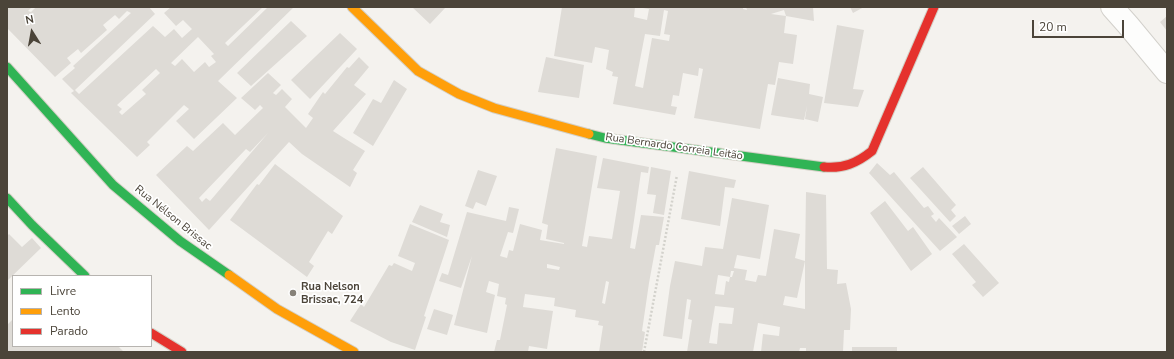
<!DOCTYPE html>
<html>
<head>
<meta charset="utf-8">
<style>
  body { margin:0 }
  #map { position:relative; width:1174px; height:359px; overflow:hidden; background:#f4f2ee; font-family:"Nunito Sans",sans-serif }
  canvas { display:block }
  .frame { position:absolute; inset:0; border:8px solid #4b4439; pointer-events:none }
  .legend { position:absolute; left:12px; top:275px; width:140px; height:72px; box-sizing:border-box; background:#fff; border:1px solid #b7b4b0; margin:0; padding:5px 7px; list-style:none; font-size:12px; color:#4b4439 }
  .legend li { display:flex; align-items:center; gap:8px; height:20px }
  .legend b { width:20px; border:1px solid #b7b4b0 }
  .north { position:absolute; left:12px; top:12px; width:40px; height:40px; -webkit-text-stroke:3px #fff; paint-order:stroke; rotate:349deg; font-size:11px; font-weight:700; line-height:16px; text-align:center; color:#4b4439 }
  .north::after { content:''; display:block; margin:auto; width:14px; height:18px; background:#4b4439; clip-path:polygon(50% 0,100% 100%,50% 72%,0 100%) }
  .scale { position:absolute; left:1032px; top:20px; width:92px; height:18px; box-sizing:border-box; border:2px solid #4b4439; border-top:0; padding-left:5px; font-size:12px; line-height:14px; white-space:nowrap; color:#4b4439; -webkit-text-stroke:3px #fff; paint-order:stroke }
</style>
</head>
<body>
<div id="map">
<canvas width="1174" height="359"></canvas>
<div class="frame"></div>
<ul class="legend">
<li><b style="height:5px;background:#30b455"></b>Livre</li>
<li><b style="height:5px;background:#ff9f0a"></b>Lento</li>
<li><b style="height:5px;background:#e5322d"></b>Parado</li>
</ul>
<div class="north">N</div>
<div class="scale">20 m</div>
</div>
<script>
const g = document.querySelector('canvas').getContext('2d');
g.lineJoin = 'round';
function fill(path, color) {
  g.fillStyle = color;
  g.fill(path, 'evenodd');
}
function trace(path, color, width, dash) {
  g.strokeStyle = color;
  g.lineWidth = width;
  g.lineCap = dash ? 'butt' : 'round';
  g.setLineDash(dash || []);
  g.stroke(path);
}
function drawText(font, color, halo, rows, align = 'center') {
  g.font = font + ' "Nunito Sans",sans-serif';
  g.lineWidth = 3.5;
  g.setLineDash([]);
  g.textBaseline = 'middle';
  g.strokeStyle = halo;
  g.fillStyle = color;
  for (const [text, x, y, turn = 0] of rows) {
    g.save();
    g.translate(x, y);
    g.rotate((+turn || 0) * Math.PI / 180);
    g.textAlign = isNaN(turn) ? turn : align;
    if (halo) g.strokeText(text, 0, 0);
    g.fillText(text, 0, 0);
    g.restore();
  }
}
fill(new Path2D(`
  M7 7H32L28 11 31 12 36 7H149L155 14 75 90 79 94 153 26 165 37 174 29 182 38 192 29 183 20 176 26 164 13 171 7H263L225 43 228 46 268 7H294L218 81 237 98 194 139 176 121 189 109 184 105 147 142 150 145 137 157 71 93 74 91 62 79 75 68 73 66 131 13 127 11 119 19 115 15 103 25 107 30 81 53 78 49 67 58 71 63 55 77 7 28ZM198 37 214 54 211 56 216 62 209 67 205 62 194 72 182 59 175 66 171 63ZM156 69 160 73 142 90 146 94 122 115 119 112 122 109 117 105Z
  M412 7H446L430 24Z
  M562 7H635L634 17 647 20 649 9 643 8V7H743V9L747 10 746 7H813L814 21 786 16 784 33 797 35 793 64 779 62 775 85 768 84 760 129 694 118 703 69 699 68 698 76 683 73 679 96 673 95 671 106 677 107 675 115 613 104 618 77 612 76 613 72 606 69 609 50 595 47 592 63 554 56ZM664 10 668 11 664 34 670 35 669 41 652 38 643 88 635 86 645 34 660 36ZM784 10 786 16 771 14Z
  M850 7H864L853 13Z
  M1167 16V31L1160 22Z
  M291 21 307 36 251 86 237 73Z
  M837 25 864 30 853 89 864 90 858 107 824 103Z
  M340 33 357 49 310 99 291 80Z
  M359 57 369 67 354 85 366 94 333 131 344 138 365 151 353 170 357 173 350 187 302 154 289 142 209 230 156 175 187 146 193 151 223 123 235 135 263 108 260 105 255 110 241 98 268 73 281 85 273 93 276 95 282 89 292 99 285 107 306 128 313 118 308 114 323 92 325 94 347 67 349 68ZM268 133 210 201 206 198 202 202 199 198 246 149 250 152Z
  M546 57 584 65 579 98 538 92Z
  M778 78 810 84 809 94 823 97 818 122 805 119 807 106 804 120 771 115Z
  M394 80 407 89 373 146 353 133 373 99 381 103Z
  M556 148 597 156 582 246 587 247 589 236 612 239 620 191 597 188 603 158 649 167 648 173 641 172 630 248 635 249 641 215 664 217 659 245H656L649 283 642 331 645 332 642 352H599L603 326 598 325 599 321 575 317 576 310 554 306 555 298 525 294 523 307 553 311 547 349 529 346 528 352H494L497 340H500L507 305 505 304 506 298 497 296 499 284 489 281 486 292 495 295 487 333 454 325 472 256 461 288 439 281 442 273 448 275 467 212 506 221 509 207 519 209 513 233 508 232 500 256 507 258 509 250 513 251 520 224 542 230 540 240 564 244V243L546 239 548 225 542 223ZM547 264 560 267 559 270 547 268ZM606 281 609 282 605 304 602 303Z
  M877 163 890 175 894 172 924 208 928 206 934 214 931 216 936 222 939 218 957 237 940 251 869 173Z
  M275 164 343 216 332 234 328 231 309 262 314 266 307 277 230 220 257 184 259 185Z
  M651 167 671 171 664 215 653 213 656 195 647 194Z
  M923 167 956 205 951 210 956 216 950 222 910 178Z
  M478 170 497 176 486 206 476 202 473 209 465 206Z
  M689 171 736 180 734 188 725 187 720 226 681 219Z
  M806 192 826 195 827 269 838 270 837 284 846 283 851 309 850 330H844L843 352H806V348H800L799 352H761L763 334 779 336 780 327 758 323 753 352H687L692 320 688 319 691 300 687 299 682 339 663 336 670 286 675 261 702 266 705 247 723 249 732 198 769 205 760 259 737 255 734 268 747 270 745 280 756 282 758 275 766 276 774 229 800 234 795 258 805 261ZM805 261V309L783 305 785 296 797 298ZM731 271H734L732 277H730L729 282 726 281 724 295 715 294 718 275 730 277ZM715 306 734 308 732 324 719 323 717 344 709 343Z
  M885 201 908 231 913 227 932 254 911 271 870 213Z
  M420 205 443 214 440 222 450 225 447 237 412 222Z
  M965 216 971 224 959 234 952 226Z
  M410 224 449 240 424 316 426 317 415 350 391 342 350 321 361 304 364 307 389 265 392 266 394 263 412 271 415 263 398 256Z
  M9 234 22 247 32 238 41 248 7 281V236Z
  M964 244 999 283 983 297 972 285 976 282 952 254Z
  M434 309 453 315 447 335 427 329Z
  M13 319V346H118L124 352H7V325Z
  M852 347H897V352H852Z`), '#dedbd6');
const street = new Path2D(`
  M1112 7 1128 25 1167 72`);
const fast = new Path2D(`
  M7 67 113 185 180 241 229 275
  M589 134 605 138 824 167
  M7 198 32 225 85 276`);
const slow = new Path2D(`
  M352 7 418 71 459 94 494 108 589 134
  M229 275 277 309 354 352`);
const jam = new Path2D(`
  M824 167C843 169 857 163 872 151L934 7
  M151 333 182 352`);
trace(street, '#d2d0cb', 24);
trace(fast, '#d3cfc5', 11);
trace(slow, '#d3cfc5', 11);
trace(jam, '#d3cfc5', 11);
trace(new Path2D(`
  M644 352 677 175`), '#d3d2cc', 2.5, [2, 2]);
trace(street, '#fdfdfc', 22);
trace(fast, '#30b455', 9);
trace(slow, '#ff9f0a', 9);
trace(jam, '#e5322d', 9);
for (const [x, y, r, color] of [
  [293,293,4,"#868178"]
]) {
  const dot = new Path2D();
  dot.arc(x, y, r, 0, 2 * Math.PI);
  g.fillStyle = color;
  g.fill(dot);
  trace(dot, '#fff', 1.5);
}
drawText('11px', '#4b4439', '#fff', [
  ["Rua Bernardo Correia Leitão",674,147,8],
  ["Rua Nélson Brissac",173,218,39]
]);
drawText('bold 11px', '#4b4439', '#fff', [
  ["Rua Nelson",301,287],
  ["Brissac, 724",301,300]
], 'left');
</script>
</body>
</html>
